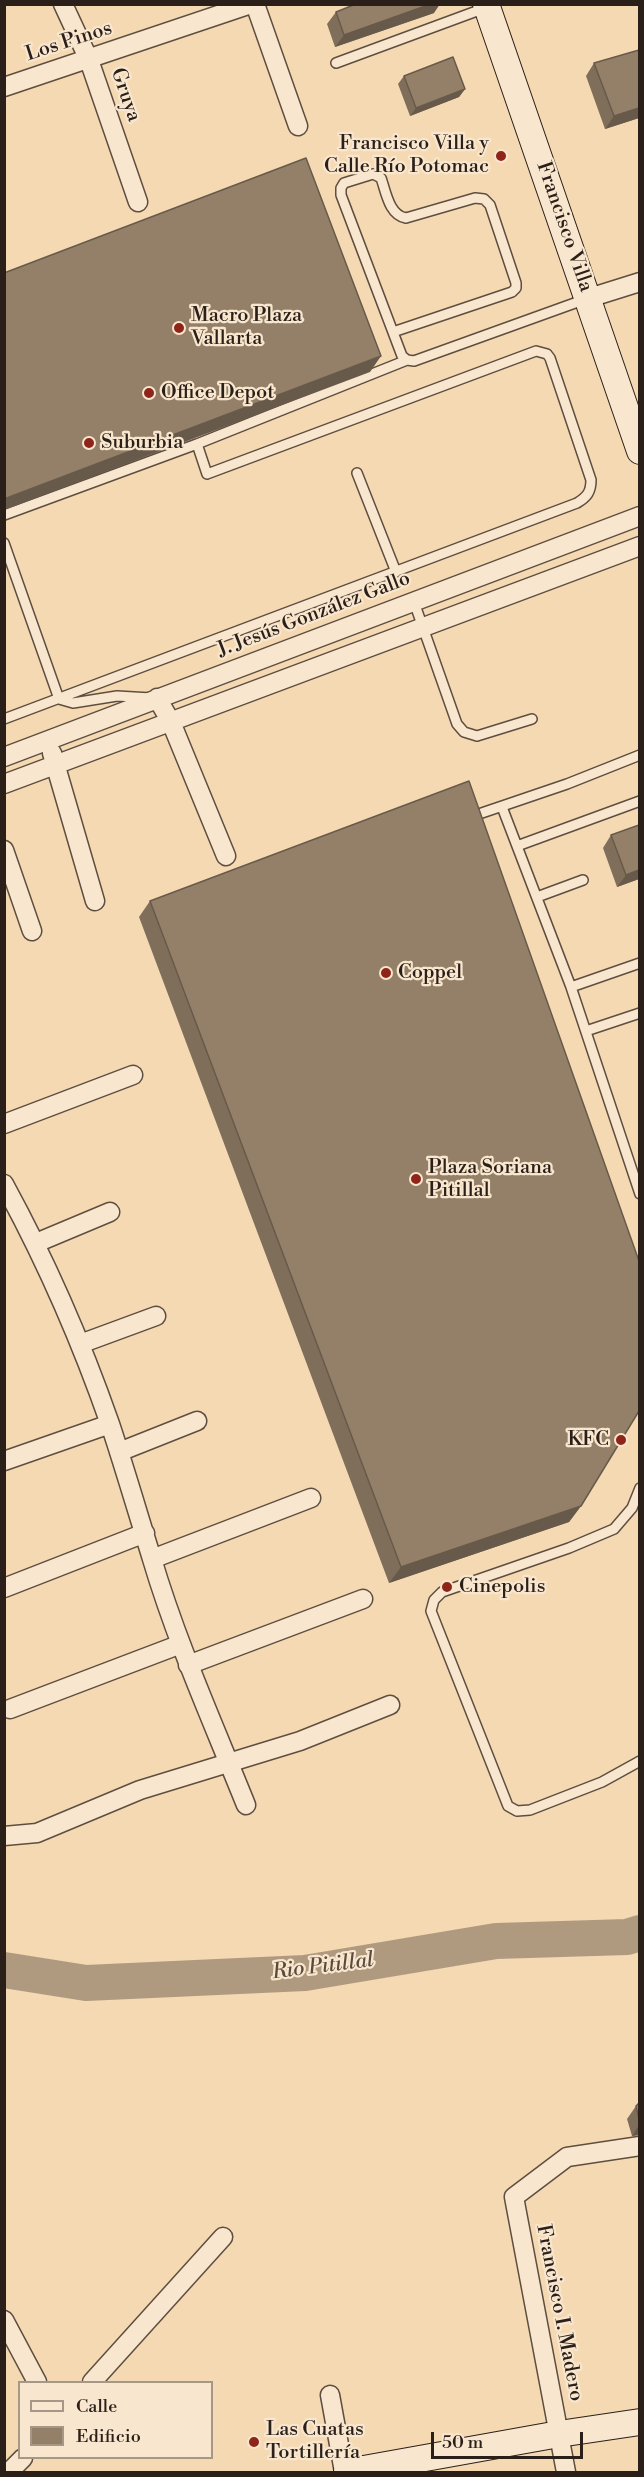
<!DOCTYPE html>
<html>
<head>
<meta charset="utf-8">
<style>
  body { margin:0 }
  #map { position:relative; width:644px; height:2477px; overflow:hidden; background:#f5d9b3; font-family:"Libre Bodoni",serif }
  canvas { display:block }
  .frame { position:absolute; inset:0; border:6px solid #2b2019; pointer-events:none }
  .legend { position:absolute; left:18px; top:2381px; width:195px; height:78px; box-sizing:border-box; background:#f8e6ce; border:2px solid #a69786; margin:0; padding:8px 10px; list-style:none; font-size:18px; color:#2b2019 }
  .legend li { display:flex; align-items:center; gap:12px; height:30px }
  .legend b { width:30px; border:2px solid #a69786 }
  .scale { position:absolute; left:431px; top:2432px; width:152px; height:27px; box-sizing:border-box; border:3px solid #2b2019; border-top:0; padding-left:8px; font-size:18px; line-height:21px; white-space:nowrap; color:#2b2019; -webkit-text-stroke:4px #f8e6ce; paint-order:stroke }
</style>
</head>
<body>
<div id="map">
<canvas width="644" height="2477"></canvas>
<div class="frame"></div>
<ul class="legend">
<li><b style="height:8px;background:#f8e6ce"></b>Calle</li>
<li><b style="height:16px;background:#948069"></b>Edificio</li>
</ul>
<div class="scale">50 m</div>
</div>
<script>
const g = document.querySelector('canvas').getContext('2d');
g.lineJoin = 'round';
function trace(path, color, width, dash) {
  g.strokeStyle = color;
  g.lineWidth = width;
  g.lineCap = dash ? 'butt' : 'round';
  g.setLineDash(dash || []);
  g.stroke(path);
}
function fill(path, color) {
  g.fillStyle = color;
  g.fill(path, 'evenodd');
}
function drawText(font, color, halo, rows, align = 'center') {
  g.font = font + ' "Libre Bodoni",serif';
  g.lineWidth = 4.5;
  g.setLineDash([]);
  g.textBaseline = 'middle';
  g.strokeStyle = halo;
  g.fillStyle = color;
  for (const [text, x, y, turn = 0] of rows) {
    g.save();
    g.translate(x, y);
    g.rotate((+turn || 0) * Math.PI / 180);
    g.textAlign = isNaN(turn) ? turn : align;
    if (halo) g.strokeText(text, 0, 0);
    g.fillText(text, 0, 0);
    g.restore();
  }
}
trace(new Path2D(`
  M4 1970 86 1983 305 1973 496 1941 627 1937 640 1933`), '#b09a7f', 36);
const lane = new Path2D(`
  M336 63 485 8
  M393 332 512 292 516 288V283L490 205 484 199 475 198 406 218C389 215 386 192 381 178L373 174 344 183 341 188V195L402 356 407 360 414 361 586 299
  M197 444 407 360
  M357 473 396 572
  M4 515 197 444 207 474 536 351 547 354 550 358 591 480C591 492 587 497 577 503L4 719
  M4 543 59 699 73 703 117 696 151 698
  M414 602 457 724 464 732 477 736 532 719
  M502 807 571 987 640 1194
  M470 817 567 784 640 755
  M517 846 640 801
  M537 897 583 880
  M571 987 640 963
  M586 1031 640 1013
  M640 1488 632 1508 614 1529 569 1548 442 1592 434 1600 431 1611 508 1806 517 1811 530 1810 602 1782 640 1761`);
const street = new Path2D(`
  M63 4 89 60 138 202
  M255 4 298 126
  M4 87 251 4
  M589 298 640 282
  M157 698 171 722 226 856
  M52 753 95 901
  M4 757 640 516
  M4 784 640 546
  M4 850 32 931
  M4 1124 133 1075
  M4 1184C46 1261 81 1341 110 1424 125 1469 138 1514 152 1559 177 1643 213 1723 246 1805
  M36 1243 110 1212
  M80 1344 156 1316
  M119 1452 197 1421
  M4 1461 110 1424
  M152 1559 311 1498
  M4 1588 145 1533
  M188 1665 363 1599
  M10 1709 181 1644
  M4 1836 37 1833 140 1790 300 1741 390 1705
  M4 2320 37 2382
  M92 2382 223 2237
  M330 2395 344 2472
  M9 2472 23 2458
  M566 2472 514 2197 567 2157 640 2146`);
const secondary = new Path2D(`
  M486 4 640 451
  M347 2472 559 2434 640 2422`);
trace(lane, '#5e4e40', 12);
trace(street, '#5e4e40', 21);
trace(secondary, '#2b2019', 28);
trace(lane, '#f8e6ce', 9);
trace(street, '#f8e6ce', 18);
trace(secondary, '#f8e6ce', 26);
fill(new Path2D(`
  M336 12 434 13 335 47 327 24Z
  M594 63 639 118 605 129 586 76Z
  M404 76 465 89 459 97 410 116 398 84Z
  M611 835 639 879 617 887 603 848Z
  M150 901 581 1506 569 1522 389 1583 139 917Z
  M639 2103V2135L632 2136 627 2119 636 2106Z`), '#7f6e5a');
fill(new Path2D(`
  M431 4H440L434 13 335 47 344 35Z
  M465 89 459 97 410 116 416 108Z
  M639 108V118L605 129 614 116Z
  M381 356 370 372 4 510V499Z
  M639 870V879L617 887 626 875Z
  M581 1506 569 1522 389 1583 401 1567Z
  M639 2125V2135L632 2136Z`), '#685a4a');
const building = new Path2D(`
  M356 4H431L344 35 336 12Z
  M639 50V108L614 116 594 63Z
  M453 57 465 89 416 108 404 76Z
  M306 158 381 356 4 499V273Z
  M469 781 639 1261V1411L581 1506 401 1567 150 901Z
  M639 825V870L626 875 611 835Z
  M639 2103V2120L636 2106Z`);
fill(building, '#948069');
trace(building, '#685a4a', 1.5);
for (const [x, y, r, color] of [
  [501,156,6,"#8f2418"],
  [179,328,6,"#8f2418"],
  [149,393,6,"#8f2418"],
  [89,443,6,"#8f2418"],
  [386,973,6,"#8f2418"],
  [416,1179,6,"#8f2418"],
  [621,1440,6,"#8f2418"],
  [447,1587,6,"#8f2418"],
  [254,2442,6,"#8f2418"]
]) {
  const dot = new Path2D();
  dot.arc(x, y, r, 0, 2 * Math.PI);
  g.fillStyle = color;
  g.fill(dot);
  trace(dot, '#f8e6ce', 2);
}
drawText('20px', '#2b2019', '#f8e6ce', [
  ["Los Pinos",69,42,-18],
  ["Gruya",125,95,71],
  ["Francisco Villa",564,227,71],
  ["J. Jesús González Gallo",314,615,-21],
  ["Francisco I. Madero",559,2313,79]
]);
drawText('20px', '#2b2019', '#f8e6ce', [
  ["Francisco Villa y",489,144,"right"],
  ["Calle Río Potomac",489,167,"right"],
  ["Macro Plaza",191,316],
  ["Vallarta",191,339],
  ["Office Depot",161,393],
  ["Suburbia",101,443],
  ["Coppel",398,973],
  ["Plaza Soriana",428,1168],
  ["Pitillal",428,1191],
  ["KFC",609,1440,"right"],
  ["Cinepolis",459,1587],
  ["Las Cuatas",266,2430],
  ["Tortillería",266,2453]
], 'left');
drawText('italic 21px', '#5a4b3d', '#f8e6ce', [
  ["Rio Pitillal",323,1967,-7]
]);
</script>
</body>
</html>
